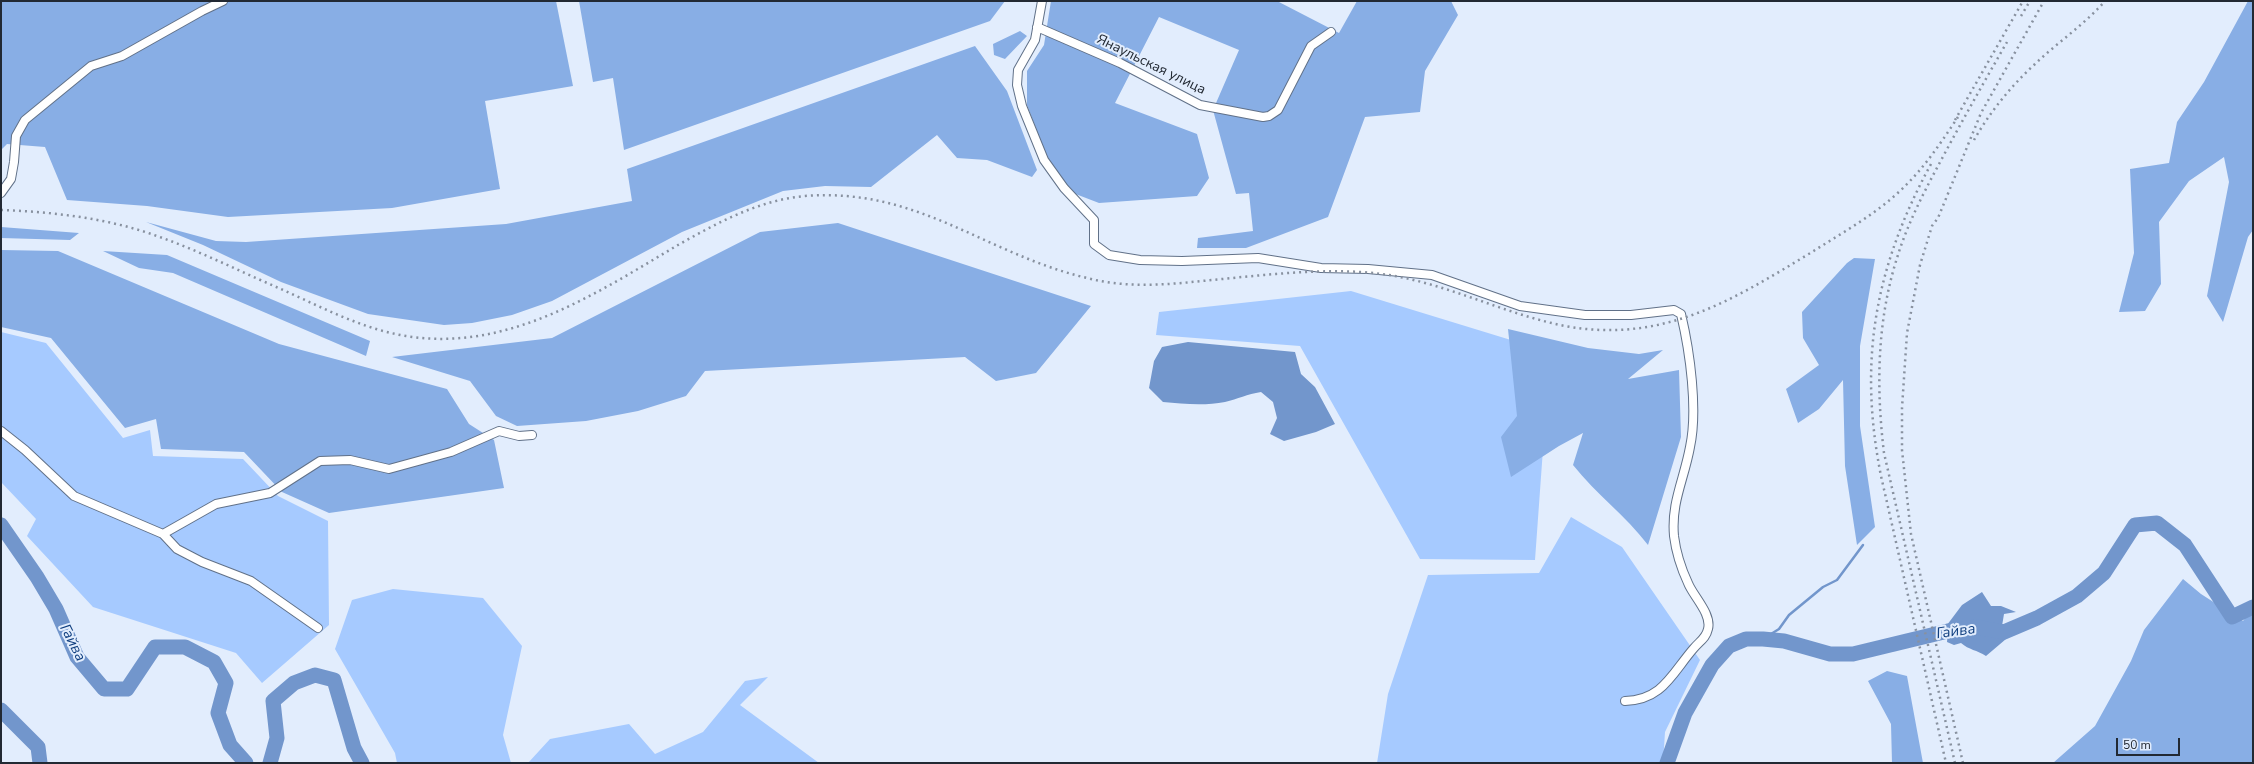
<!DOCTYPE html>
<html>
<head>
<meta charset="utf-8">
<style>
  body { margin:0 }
  #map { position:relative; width:2254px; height:764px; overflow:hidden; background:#e2edfd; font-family:"Nunito Sans",sans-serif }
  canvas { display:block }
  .frame { position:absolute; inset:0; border:2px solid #222933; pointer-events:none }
  .scale { position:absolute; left:2116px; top:738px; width:64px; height:18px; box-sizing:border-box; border:2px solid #222933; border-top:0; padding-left:5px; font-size:12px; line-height:14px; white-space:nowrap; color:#222933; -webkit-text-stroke:3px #e2edfd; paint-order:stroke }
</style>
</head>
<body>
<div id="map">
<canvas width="2254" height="764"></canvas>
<div class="frame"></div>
<div class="scale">50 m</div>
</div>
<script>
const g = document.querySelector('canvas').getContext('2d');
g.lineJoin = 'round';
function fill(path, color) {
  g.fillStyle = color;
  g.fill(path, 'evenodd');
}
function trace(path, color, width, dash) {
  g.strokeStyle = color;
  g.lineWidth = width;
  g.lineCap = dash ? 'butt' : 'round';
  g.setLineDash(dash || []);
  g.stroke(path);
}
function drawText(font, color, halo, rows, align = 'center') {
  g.font = font + ' "Nunito Sans",sans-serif';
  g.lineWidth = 4;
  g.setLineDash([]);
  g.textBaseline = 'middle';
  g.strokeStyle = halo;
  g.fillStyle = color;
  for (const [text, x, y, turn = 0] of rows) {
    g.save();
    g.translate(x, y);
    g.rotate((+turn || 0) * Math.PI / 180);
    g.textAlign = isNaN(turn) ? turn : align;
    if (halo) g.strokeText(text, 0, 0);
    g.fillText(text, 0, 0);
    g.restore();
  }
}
fill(new Path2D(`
  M1351 291 1550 352 1535 560 1420 559 1300 346 1156 335 1159 312Z
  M1 332 46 343 123 438 150 430 153 456 243 459 278 496 328 521 329 625 262 683 236 653 93 607 27 536 36 519 1 482Z
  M1571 517 1622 547 1700 660 1665 732 1663 763H1377L1388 694 1428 575 1539 573Z
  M393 589 483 598 522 646 503 735 511 763H397L395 753 335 649 352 600Z
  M768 677 740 705 819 763H528L550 739 629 724 655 754 703 732 745 681Z`), '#a6caff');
fill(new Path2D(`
  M1 1H556L573 86 485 101 500 189 392 208 228 217 147 206 67 200 45 147 7 144 1 150Z
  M579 1H1005L990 21 624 150 613 78 593 82Z
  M1051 1H1277L1339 33 1357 1H1451L1458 15 1425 71 1420 112 1365 117 1328 217 1246 248H1197L1198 238 1253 231 1249 193 1236 194 1213 110 1239 50 1159 17 1115 103 1197 134 1209 178 1197 196 1099 203 1073 193 1048 160 1027 105V71L1044 45Z
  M2248 1 2253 2V230L2248 237 2223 322 2207 296 2229 182 2224 157 2189 181 2159 222 2161 284 2145 311 2119 312 2134 253 2130 169 2169 163 2177 122 2204 82Z
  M1020 31 1027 36 1005 59 994 55 993 44Z
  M975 46 1007 91 1037 170 1032 177 987 160 957 158 937 135 871 187 825 186 783 191 682 232 552 301 512 315 472 323 444 325 368 314 281 282 203 245 146 222 216 241 246 242 506 224 632 201 627 169Z
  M838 223 1091 306 1036 373 996 381 965 357 705 371 686 396 638 411 586 421 517 426 496 416 470 381 392 357 552 338 760 232Z
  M1 227 79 233 70 240 1 238Z
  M1 250 58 251 279 344 447 389 469 424 494 440 504 488 329 513 282 492 244 452 161 449 156 419 125 428 51 338 1 327Z
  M103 251 167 255 370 341 366 356 173 273 139 268Z
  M1854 258 1875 259 1860 346V426L1875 527 1857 545 1845 466 1843 380 1819 409 1798 423 1786 389 1819 365 1803 338 1802 312 1847 263Z
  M1508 329 1588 348 1639 354 1663 350 1628 379 1679 370 1681 437 1648 545C1626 516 1596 494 1573 465L1583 433 1559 446 1511 477 1501 437 1517 416Z
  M2183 579 2201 594 2243 621 2253 608V763H2053L2095 726 2131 661 2144 630Z
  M1887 671 1907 676 1923 763H1892L1891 724 1868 681Z`), '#88aee5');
fill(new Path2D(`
  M1188 342 1295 352 1301 374 1315 387 1335 424 1316 432 1284 441 1270 434 1277 418 1273 402 1261 392C1247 394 1238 399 1225 402 1205 406 1183 404 1163 402L1149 388 1154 361 1162 347Z
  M1982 592 1991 606H2001L2016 612 2004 614 2002 626 2006 639 1986 656C1977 650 1969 650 1961 643L1954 645 1947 642 1948 631 1947 625 1962 605Z`), '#7296cc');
trace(new Path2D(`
  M1763 639 1779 629 1789 615 1823 587 1837 580 1863 545`), '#7296cc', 2.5);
trace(new Path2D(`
  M1 525 37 577 56 609 77 657 104 689H127L155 647H185L214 662 226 683 218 713 230 745 246 763
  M1 710 38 747 40 763
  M270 763 277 738 273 701 294 683 315 675 334 680 354 748 362 763
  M1667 763 1685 713 1712 665 1729 646 1746 639H1763L1784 641 1830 654H1853L1948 631 1975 627 2004 632 2037 618 2077 596 2104 573 2135 525 2157 523 2185 545 2232 617 2253 607`), '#7296cc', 15);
const street = new Path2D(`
  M1042 1 1035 40 1018 70 1017 85 1022 106 1044 160 1064 188 1094 220V244L1109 255 1140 260 1182 261 1258 258 1321 268 1368 269 1432 275 1520 306 1585 315H1631L1674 310 1681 314C1690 352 1698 410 1690 447 1684 480 1671 502 1674 536 1676 552 1681 568 1688 583 1693 596 1712 614 1708 629 1706 638 1700 641 1694 648 1672 673 1663 700 1625 701
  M1037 27 1120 63 1200 105 1263 117 1269 116 1278 110 1311 46 1331 32
  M1 193 11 179 14 162 16 136 25 120 91 66 122 56 202 11 223 1
  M1 431 25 450 74 496 163 534 216 504 270 493 320 461 350 460 389 469 451 452 499 431 519 436 532 435
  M163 534 177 549 202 562 251 581 318 628`);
trace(street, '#617188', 10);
trace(street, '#fff', 8);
trace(new Path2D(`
  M2021 16 2030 1
  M1955 120 2023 1
  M1974 140C1990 112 2011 86 2035 64 2058 42 2084 25 2105 1
  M1931 164C1875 267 1858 360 1881 476L1946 763
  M1 210C54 212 107 218 157 236 197 250 235 269 274 286 318 305 364 331 413 337 511 350 597 293 678 245 717 223 759 200 805 196 918 187 985 254 1087 278 1125 288 1164 285 1202 281 1255 276 1308 269 1361 272 1435 276 1495 312 1565 326 1663 344 1733 300 1812 252 1845 231 1880 212 1907 184 1927 164 1942 141 1958 117
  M1955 763 1884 453C1876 387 1877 321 1897 258 1907 225 1923 194 1939 164 1961 123 1984 82 2007 42
  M1963 763 1911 534 1902 450V408L1907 333 1920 265 1932 226 1938 218 1981 113 2044 1`), '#88919f', 2.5, [2, 4]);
drawText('14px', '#222933', '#e2edfd', [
  ["Янаульская улица",1151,65,26]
]);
drawText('italic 15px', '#0e3d7e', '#e2edfd', [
  ["Гайва",1956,632,-8],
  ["Гайва",72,643,63]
]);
</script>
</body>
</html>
